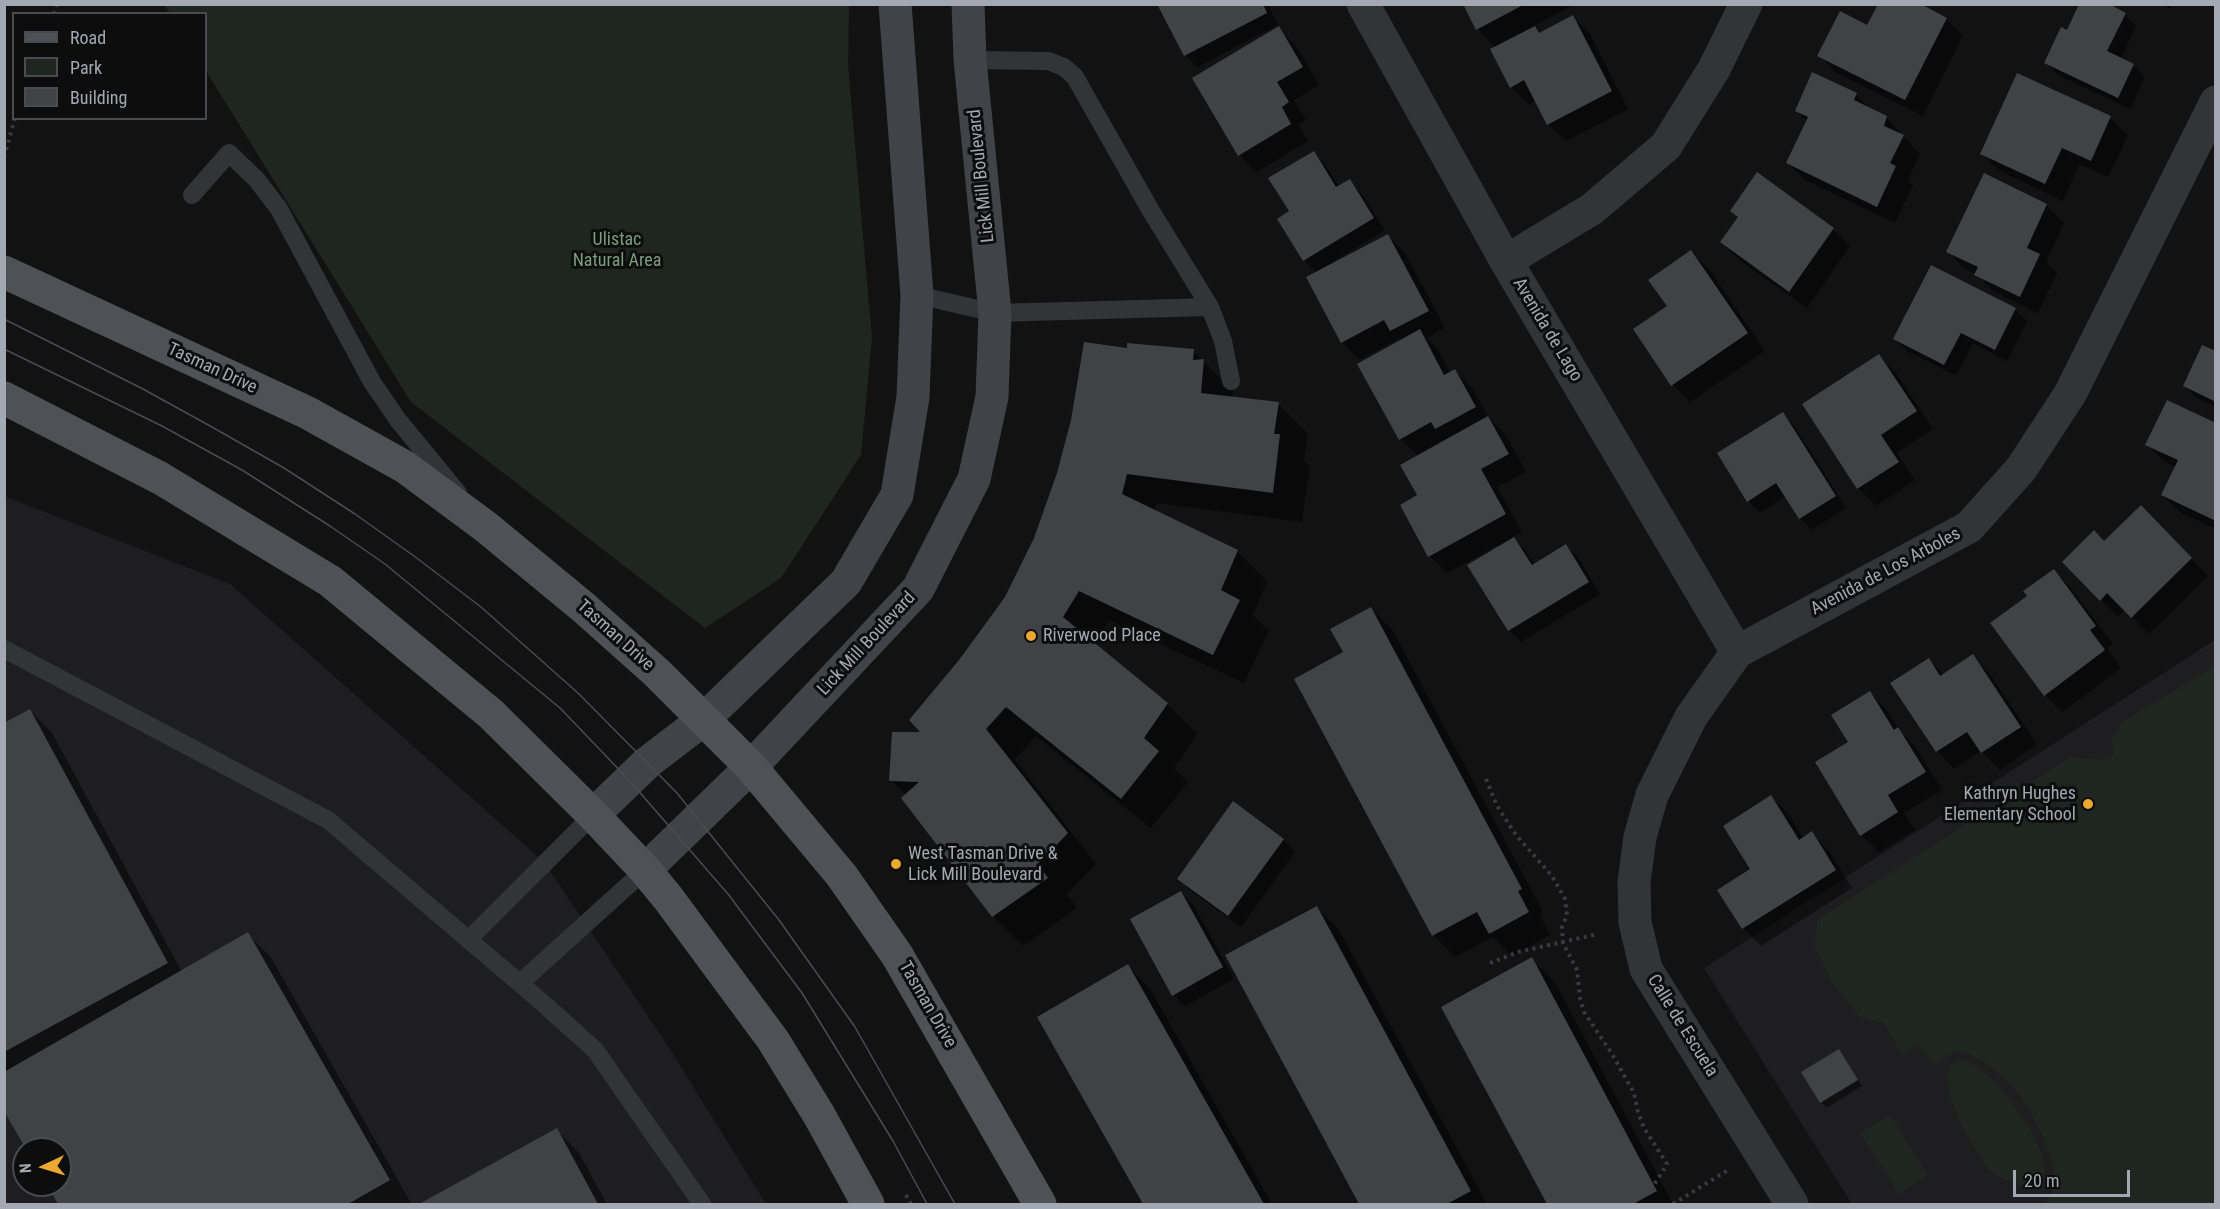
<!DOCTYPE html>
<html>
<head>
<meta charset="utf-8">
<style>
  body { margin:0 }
  #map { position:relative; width:2220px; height:1209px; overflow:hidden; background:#121213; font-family:"Roboto Condensed",sans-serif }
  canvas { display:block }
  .frame { position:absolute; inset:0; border:6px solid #a3a9b3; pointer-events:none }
  .legend { position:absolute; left:12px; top:12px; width:195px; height:108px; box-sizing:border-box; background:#0d0d0e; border:2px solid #494b50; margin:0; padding:8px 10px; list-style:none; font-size:18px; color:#a3a9b3 }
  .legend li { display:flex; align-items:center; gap:12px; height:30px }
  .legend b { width:30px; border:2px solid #494b50 }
  .north { position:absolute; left:12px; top:1137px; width:60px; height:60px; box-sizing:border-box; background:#0d0d0e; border:2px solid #494b50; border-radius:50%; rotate:266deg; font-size:16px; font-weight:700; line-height:24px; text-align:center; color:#a3a9b3 }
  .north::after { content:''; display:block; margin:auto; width:21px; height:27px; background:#eba832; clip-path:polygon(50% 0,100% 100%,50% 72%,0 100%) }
  .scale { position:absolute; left:2013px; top:1170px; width:117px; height:27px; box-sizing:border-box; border:3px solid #a3a9b3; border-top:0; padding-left:8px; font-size:18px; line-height:21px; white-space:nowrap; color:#a3a9b3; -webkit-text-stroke:4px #0d0d0e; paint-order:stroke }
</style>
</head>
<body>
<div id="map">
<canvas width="2220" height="1209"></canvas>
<div class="frame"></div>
<ul class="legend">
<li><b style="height:8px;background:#4f5157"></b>Road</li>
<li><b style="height:16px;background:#1e261f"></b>Park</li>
<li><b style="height:16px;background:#414246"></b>Building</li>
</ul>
<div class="north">N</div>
<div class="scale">20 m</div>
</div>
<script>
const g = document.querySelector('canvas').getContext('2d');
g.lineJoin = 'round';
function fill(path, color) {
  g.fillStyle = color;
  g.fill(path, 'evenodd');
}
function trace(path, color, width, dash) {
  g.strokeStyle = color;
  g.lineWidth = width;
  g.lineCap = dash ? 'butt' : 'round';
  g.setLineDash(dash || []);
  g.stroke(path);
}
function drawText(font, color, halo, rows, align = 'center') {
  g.font = font + ' "Roboto Condensed",sans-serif';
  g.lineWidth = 6;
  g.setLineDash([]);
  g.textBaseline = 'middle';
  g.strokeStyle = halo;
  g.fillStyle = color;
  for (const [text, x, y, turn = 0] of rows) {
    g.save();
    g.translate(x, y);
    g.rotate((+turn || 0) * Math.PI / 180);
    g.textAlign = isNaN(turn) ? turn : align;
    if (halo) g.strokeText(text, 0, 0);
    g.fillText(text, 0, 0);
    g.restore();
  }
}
fill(new Path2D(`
  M4 496 230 584 544 862 668 1046 766 1204H5ZM24 1149H60V1185H24Z
  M2215 640V1204H1852L1704 968Z`), '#1e1e20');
fill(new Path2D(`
  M164 5H849L848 65 872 338 861 455 781 578 705 628 411 402 206 71V14L170 13Z
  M2215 666V1204H2043C2074 1184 2034 1115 2018 1093 2012 1085 2005 1079 1998 1073 1987 1062 1972 1055 1957 1051L1934 1065 1918 1044 1902 1056 1884 1024 1860 1017 1832 982 1815 947 1817 920 2070 757 2103 760 2115 754 2111 740 2122 722Z
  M1965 1060C1991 1073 2010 1096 2025 1121 2051 1163 2061 1209 1994 1174 1978 1159 1938 1090 1949 1068 1952 1062 1958 1061 1965 1060Z
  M1890 1115 1928 1175 1899 1194 1860 1133Z`), '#1e261f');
fill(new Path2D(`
  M1159 4H1268L1278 25 1197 67 1185 55Z
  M1465 4H1576L1534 26 1541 34 1573 17 1590 34 1628 109 1566 141 1548 124 1536 100 1529 105 1511 87 1496 48 1478 29Z
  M2161 4H2172L2170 9Z
  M2125 14 2136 26 2121 59 2133 65 2145 77 2130 109 2058 75 2046 63 2067 32Z
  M1946 19 1963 36 1923 116 1836 73 1819 55 1868 27Z
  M1278 28 1296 46 1319 85 1294 100 1306 120 1298 125 1308 141 1257 172 1239 155Z
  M2018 75 2110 118 2128 135 2108 177 2079 164 2063 201 2000 171 1982 154Z
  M1856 95 1873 111 1887 118 1920 154 1908 180 1913 185 1895 223 1805 180 1788 163 1807 121 1797 111Z
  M1313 153 1325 164 1339 187 1349 181 1361 193 1385 230 1332 262 1333 265 1388 236 1405 253 1445 328 1427 338 1437 348 1450 373 1455 371 1472 388 1489 418 1506 435 1526 472 1497 487 1522 532 1512 537 1525 550 1535 565 1566 546 1578 557 1600 594 1521 642 1509 630 1470 566 1499 547 1498 545 1447 573 1430 556 1419 496 1418 456 1400 439 1359 364 1402 341 1400 338 1359 360 1342 342 1317 273 1304 260 1291 212Z
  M2046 205 2064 223 2046 262 2057 273 2038 313 1994 292 1976 274 1965 269 1948 251Z
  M1833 229 1850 246 1807 308 1739 260 1722 242Z
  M1691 252 1709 269 1765 351 1690 402 1673 385 1669 307Z
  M2015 310 2027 321 2007 361 1973 343 1956 376 1907 351 1895 339Z
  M1128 349 1193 351 1233 391V399L1278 404 1308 434 1304 461 1310 466 1302 522 1157 503 1154 511 1237 551 1267 581 1253 615 1269 631 1244 683 1109 620 1094 644 1167 704 1197 734 1174 768 1188 782 1151 828 1036 736 1015 760 1096 864 1067 894 1077 908 1023 946 993 916 906 795 891 780 924 734 960 661 1006 597Z
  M2216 353V407L2197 398 2185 386Z
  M1879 356 1896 373 1933 429 1897 453 1915 480 1876 506 1858 488 1804 405Z
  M1782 414 1794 425 1846 508 1811 530 1800 518 1786 496 1760 513 1748 501Z
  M2216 424V529L2181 513 2163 495 2176 467 2165 462 2147 445Z
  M2158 524 2208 576 2149 634 2125 610 2118 617 2064 562 2104 543Z
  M2054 571 2071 588 2113 644 2107 648 2121 668 2062 712 2045 695 2029 596Z
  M1371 608 1393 631 1543 912 1539 914 1550 935 1512 956 1493 937 1455 957 1433 935 1345 653Z
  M1973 656 1990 674 2037 744 2000 770 1981 751 1954 769 1937 751 1893 683 1928 660 1944 675Z
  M1870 693 1887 710 1899 730 1915 746 1942 790 1904 813 1915 830 1879 852 1861 835Z
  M30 710 52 733 182 972 247 934 270 956 411 1203 60 1204 48 1185H60V1149H28L4 1108V725Z
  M1771 797 1789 814 1803 838 1812 833 1829 851 1852 888 1761 946 1743 928 1719 890 1752 870Z
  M1234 804 1284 840 1295 852 1241 927 1191 891 1179 879Z
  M1181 892 1193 904 1234 979 1185 1006 1174 995Z
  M1317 908 1339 930 1487 1204H1360L1227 956Z
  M1531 959 1554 981 1673 1204H1549L1443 1007Z
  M1128 966 1150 989 1272 1204H1145L1039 1017Z
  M1839 1051 1862 1086 1827 1108 1821 1102Z
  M557 1130 579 1153 607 1204H422Z`), '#0007');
fill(new Path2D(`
  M1157 4H1263L1267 13 1184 56Z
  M1463 4H1525L1476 30Z
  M1878 4H1921L1947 18 1905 100 1817 56 1840 11 1867 25Z
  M2079 4H2109L2126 13 2107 51 2134 64 2118 98 2044 63 2061 27 2067 30Z
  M1573 15 1612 91 1547 125 1524 80 1510 88 1490 49 1535 26 1539 33Z
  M1279 26 1303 67 1277 82 1289 102 1282 107 1291 124 1238 156 1192 78Z
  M1812 72 1857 93 1854 100 1887 116 1884 126 1904 135 1890 163 1896 166 1877 207 1786 163 1808 117 1795 111Z
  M2017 73 2111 116 2091 161 2062 148 2045 184 1980 154Z
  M1314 151 1336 187 1350 179 1374 218 1303 261 1277 219 1289 211 1268 178Z
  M1757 172 1834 228 1789 292 1720 242 1738 217 1730 211Z
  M1984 173 2047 204 2027 248 2040 254 2020 297 1974 275 1978 267 1946 252Z
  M1388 234 1429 311 1390 331 1384 320 1341 343 1306 277Z
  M1691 250 1748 333 1671 386 1633 329 1667 306 1648 280Z
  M1931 265 2016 308 1995 350 1961 333 1944 365 1893 339Z
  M1420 329 1444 375 1455 369 1476 407 1435 429 1431 422 1399 440 1357 364Z
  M1084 342 1127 348V343L1194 349 1193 360 1204 359 1201 393 1279 402 1274 434H1280L1273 493 1127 474 1122 494 1238 550 1221 590 1240 600 1213 655 1079 591 1063 617 1168 703 1144 738 1159 751 1121 799 1006 707 986 729 1068 833 1038 864 1048 878 992 917 901 798 919 782 889 781 892 732H920L909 720 959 660 1005 597 1034 538 1057 473 1071 420Z
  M2202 345 2216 351V402L2183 386Z
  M1879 354 1917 411 1881 435 1899 462 1857 489 1802 404Z
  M2167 400 2216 423V521L2161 495 2178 460 2145 445Z
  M1783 412 1836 496 1799 519 1776 483 1747 502 1717 453Z
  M1488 416 1509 454 1481 469 1506 514 1428 557 1400 505 1417 495 1400 465Z
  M2141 505 2192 558 2131 618 2107 593 2100 601 2062 562 2094 530 2104 541Z
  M1514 537 1532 565 1566 544 1589 582 1508 631 1467 565Z
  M2054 569 2096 626 2090 630 2105 650 2044 696 1990 623 2027 596 2023 591Z
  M1371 607 1522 889 1518 891 1529 912 1489 934 1477 912 1432 936 1294 679 1343 652 1330 629Z
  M1973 654 2021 727 1981 753 1967 732 1936 752 1890 683 1929 658 1940 676Z
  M1870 691 1894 730 1898 727 1926 772 1888 795 1898 812 1860 836 1815 762 1848 742 1831 715Z
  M30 709 168 963 4 1052V723Z
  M1771 795 1799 840 1812 831 1836 870 1742 929 1717 890 1750 869 1723 826Z
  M1233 801 1284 839 1228 916 1177 879Z
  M1181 891 1223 967 1172 996 1130 919Z
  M1317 906 1471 1191 1447 1204H1359L1225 955Z
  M248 932 390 1180 348 1204H58L47 1185H60V1149H26L4 1111V1072Z
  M1532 957 1657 1191 1633 1204H1547L1441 1007Z
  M1128 964 1264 1204H1143L1037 1017Z
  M1839 1049 1858 1080 1820 1103 1801 1072Z
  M557 1128 598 1204H419Z`), '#414246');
trace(new Path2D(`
  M54 14 57 4
  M4 157 15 118
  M1486 779 1497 806 1516 835 1552 876 1565 899 1567 915 1562 927 1563 943 1577 970 1580 998 1584 1012 1612 1054 1634 1093 1638 1112 1644 1128 1667 1164 1654 1185
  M1490 963 1518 952 1594 935
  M906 1195 911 1204
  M1673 1204 1728 1170`), '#393b3f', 4, [3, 4.5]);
trace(new Path2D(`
  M970 60 1048 61 1064 67 1075 77 1151 211 1210 307 1223 341 1231 381
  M192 195 229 153 257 180 279 209 372 382 398 420 458 493
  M917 295 995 313 1210 307
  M4 649 328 820 544 1004 595 1050 702 1204
  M468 940 593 815
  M520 983 645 870`), '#333438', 18);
trace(new Path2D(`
  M1363 4 1506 261 1737 652
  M1506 261 1592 209 1666 146 1714 69 1746 4
  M1792 1204 1646 969 1635 922 1634 882 1640 837 1652 795 1691 717 1737 652 1969 527 2021 469 2070 394 2216 102`), '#333438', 33);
trace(new Path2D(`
  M593 815 648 762 703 720 846 582 897 495 913 397 917 295 895 4
  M645 870 751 767 918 589 974 479 992 397 995 313 970 60 968 4`), '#414348', 33);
trace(new Path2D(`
  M4 272 308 413 405 467 486 527 583 607 657 673 751 767 842 876 897 955 1040 1204
  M4 398 160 478 330 581 491 714 593 815 645 870 668 898 773 1040 819 1115 868 1204`), '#4f5157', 33);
trace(new Path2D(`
  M4 319 143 389 212 427 284 468 355 514 414 556 481 607 578 693 677 793 779 920 855 1027 955 1204
  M4 349 162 426 242 470 330 526 385 564 560 708 629 780 728 894 802 993 893 1141 927 1204`), '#4a4c51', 1.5);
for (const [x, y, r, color] of [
  [1031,636,6,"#eba832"],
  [2088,804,6,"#eba832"],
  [896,864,6,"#eba832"]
]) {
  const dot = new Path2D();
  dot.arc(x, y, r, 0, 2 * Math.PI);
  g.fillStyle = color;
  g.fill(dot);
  trace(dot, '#0d0d0e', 2);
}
drawText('18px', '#a3a9b3', '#0d0d0e', [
  ["Lick Mill Boulevard",982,176,-96],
  ["Avenida de Lago",1547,330,59],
  ["Tasman Drive",212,369,25],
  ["Avenida de Los Arboles",1886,572,-28],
  ["Tasman Drive",615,636,42],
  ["Lick Mill Boulevard",867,644,-47],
  ["Tasman Drive",927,1005,60],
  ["Calle de Escuela",1682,1026,58]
]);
drawText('18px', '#7b9e7c', '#0d0d0e', [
  ["Ulistac",617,240],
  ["Natural Area",617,261]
]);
drawText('18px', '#a3a9b3', '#0d0d0e', [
  ["Riverwood Place",1043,636],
  ["Kathryn Hughes",2076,794,"right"],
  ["Elementary School",2076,815,"right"],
  ["West Tasman Drive &",908,854],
  ["Lick Mill Boulevard",908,875]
], 'left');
</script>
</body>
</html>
